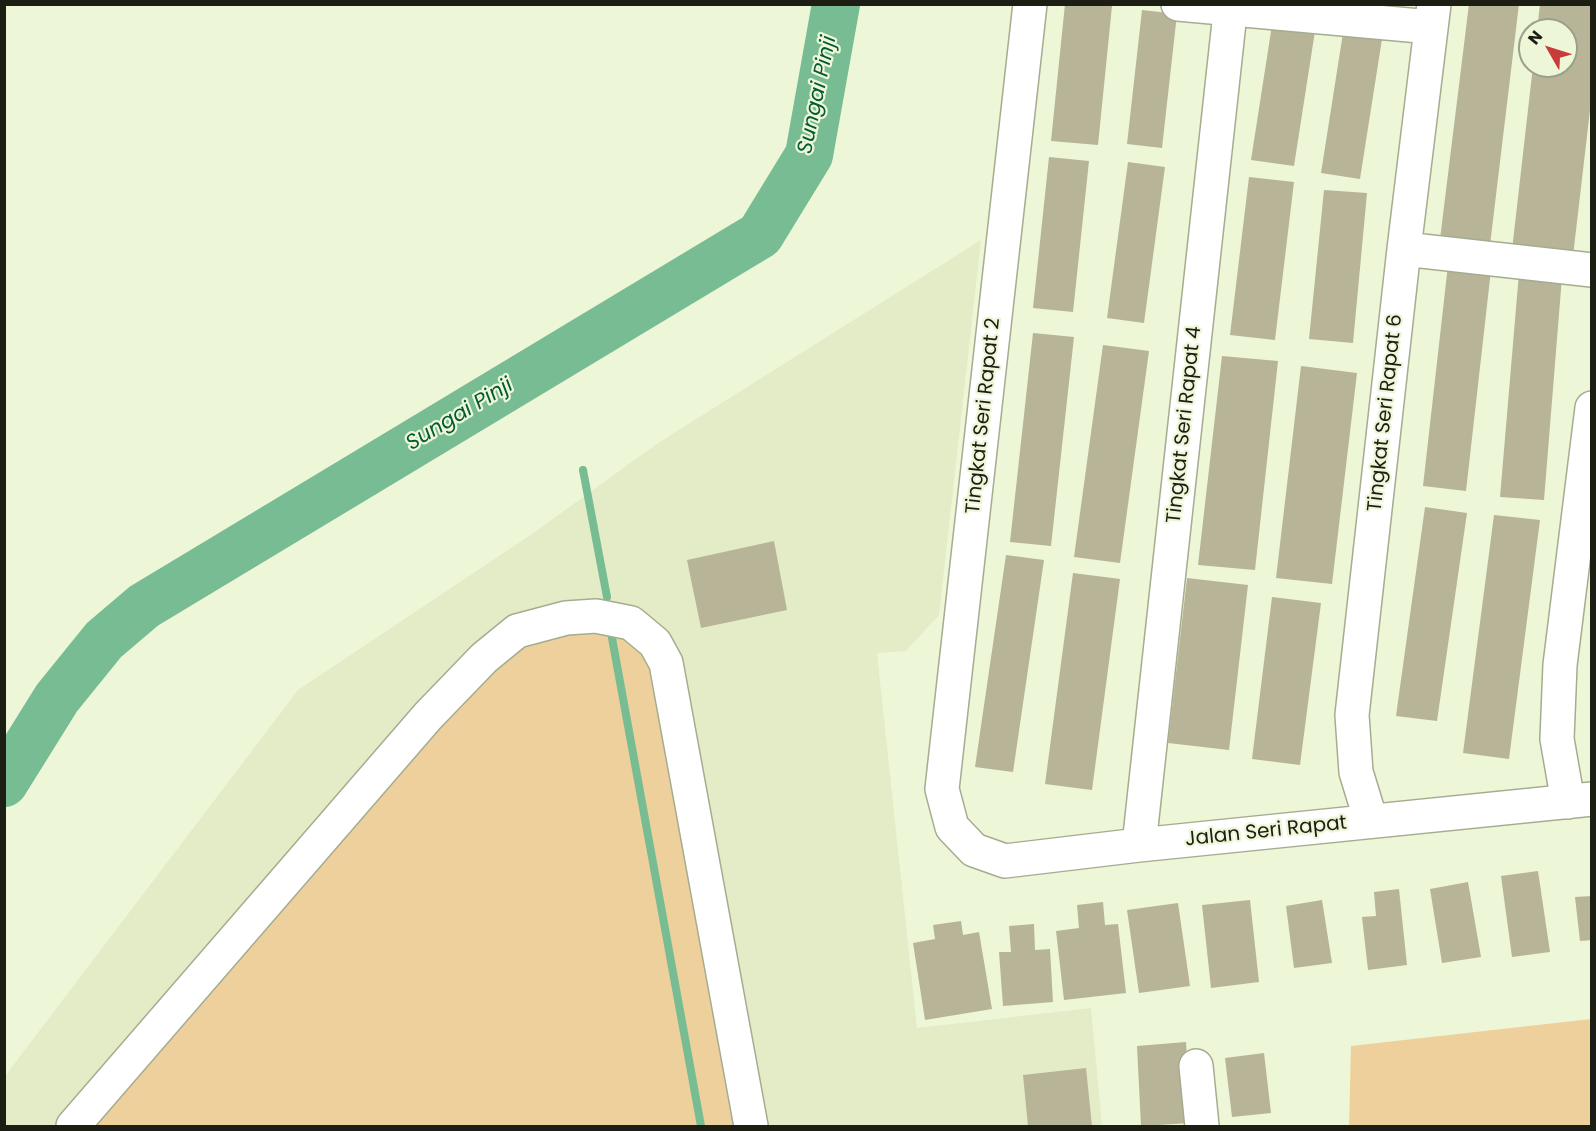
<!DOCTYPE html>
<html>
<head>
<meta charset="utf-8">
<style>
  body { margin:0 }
  #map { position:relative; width:1596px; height:1131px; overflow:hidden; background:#eef6d8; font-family:Poppins,sans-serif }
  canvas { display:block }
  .frame { position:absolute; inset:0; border:6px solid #1c1e14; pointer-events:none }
  .north { position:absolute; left:1518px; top:18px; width:60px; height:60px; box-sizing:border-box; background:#eef6d8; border:2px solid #9aa08a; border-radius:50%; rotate:309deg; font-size:16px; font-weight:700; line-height:24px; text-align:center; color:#1c1e14 }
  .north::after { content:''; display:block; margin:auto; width:21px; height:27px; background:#c93a3b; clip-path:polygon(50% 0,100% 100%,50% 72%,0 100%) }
</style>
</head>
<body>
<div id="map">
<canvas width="1596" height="1131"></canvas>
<div class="frame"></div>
<div class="north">N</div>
</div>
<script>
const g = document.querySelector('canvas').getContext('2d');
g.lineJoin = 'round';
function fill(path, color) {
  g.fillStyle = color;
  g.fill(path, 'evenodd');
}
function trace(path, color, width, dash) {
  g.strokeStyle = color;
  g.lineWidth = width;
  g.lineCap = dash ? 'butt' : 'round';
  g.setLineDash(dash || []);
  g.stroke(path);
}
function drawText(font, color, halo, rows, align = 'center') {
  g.font = font + ' Poppins,sans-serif';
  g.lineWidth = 4.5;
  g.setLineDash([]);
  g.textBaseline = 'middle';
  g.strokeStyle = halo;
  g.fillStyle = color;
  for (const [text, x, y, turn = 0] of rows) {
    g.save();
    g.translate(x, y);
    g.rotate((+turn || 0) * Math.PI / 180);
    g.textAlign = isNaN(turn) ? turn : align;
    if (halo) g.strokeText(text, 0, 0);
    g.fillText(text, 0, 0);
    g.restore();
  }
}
fill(new Path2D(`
  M981 240 939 615 906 651 877 653 917 1028 1091 1008 1102 1126H5V1076L298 690 532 534 658 443Z`), '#e3ecc7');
fill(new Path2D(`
  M604 623 649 658 737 1126H82L519 638Z
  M1591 1019V1126H1349L1351 1046Z`), '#eed09c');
trace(new Path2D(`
  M583 470 607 597
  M612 638 701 1126`), '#78bc93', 8);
trace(new Path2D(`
  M4 783 57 698 104 640 144 606 760 235 809 155 836 4`), '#78bc93', 48);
fill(new Path2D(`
  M1065 4 1112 6 1098 145 1051 141Z
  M1469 4H1519L1490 245 1440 239Z
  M1540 4H1592V93L1573 256 1512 250 1533 66H1566V30H1537Z
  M1142 10 1177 14 1162 148 1127 144Z
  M1272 25 1315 31 1294 166 1251 160Z
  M1343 33 1382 39 1360 179 1321 173Z
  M1049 157 1089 161 1073 312 1033 308Z
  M1128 162 1165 167 1144 323 1107 318Z
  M1249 177 1294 182 1275 340 1230 335Z
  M1324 190 1367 193 1353 343 1309 339Z
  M1448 265 1491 270 1466 491 1423 486Z
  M1519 273 1562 277 1544 500 1500 497Z
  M1033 333 1074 337 1051 546 1010 542Z
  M1103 345 1149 351 1120 563 1074 557Z
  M1222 356 1278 361 1255 570 1198 565Z
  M1301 366 1357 373 1332 584 1276 578Z
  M1425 507 1467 513 1437 721 1396 716Z
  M1494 515 1540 520 1509 759 1463 753Z
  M774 541 787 610 701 628 687 560Z
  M1006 555 1044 560 1013 772 975 767Z
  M1073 573 1120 579 1092 790 1045 784Z
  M1187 578 1248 585 1229 750 1168 743Z
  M1272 597 1321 603 1300 765 1252 759Z
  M1538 871 1550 952 1512 957 1501 876Z
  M1468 882 1481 957 1442 963 1430 889Z
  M1399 889 1407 965 1368 970 1362 917 1376 916 1374 892Z
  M1592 896V940L1580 941 1575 897Z
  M1250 900 1259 982 1211 988 1202 905Z
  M1322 900 1332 963 1294 968 1286 906Z
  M1103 902 1105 925 1118 924 1126 993 1064 1000 1056 931 1079 928 1077 905Z
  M1178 903 1190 986 1139 993 1127 910Z
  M961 921 963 935 979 932 992 1009 925 1020 913 943 935 939 933 925Z
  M1034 924 1035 950 1050 949 1053 1002 1003 1006 999 952H1011L1009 926Z
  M1186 1042 1191 1123 1141 1126 1137 1046Z
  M1264 1053 1271 1113 1232 1117 1225 1058Z
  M1086 1068 1092 1126H1028L1023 1075Z`), '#b8b497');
const minor = new Path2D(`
  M1030 4 942 789 952 827 974 850 1005 861 1139 845 1592 799
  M1178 4 1431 27
  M1404 249 1592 270
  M1568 802 1557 739 1560 665 1592 408
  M1371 821 1356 772 1352 715 1404 249 1434 4
  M1139 845 1231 4
  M1196 1066 1202 1126
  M73 1126 428 716 484 658 517 631 566 618 596 616 631 623 655 643 666 663 751 1126`);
trace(minor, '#a5ac90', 36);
trace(minor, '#fff', 33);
drawText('20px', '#1c1e14', '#eef6d8', [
  ["Tingkat Seri Rapat 6",1386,413,-84],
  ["Tingkat Seri Rapat 2",984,416,-84],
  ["Tingkat Seri Rapat 4",1185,425,-84],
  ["Jalan Seri Rapat",1266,832,-6]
]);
drawText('italic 21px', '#025a35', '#eef6d8', [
  ["Sungai Pinji",818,95,-78],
  ["Sungai Pinji",460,415,-31]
]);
</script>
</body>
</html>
